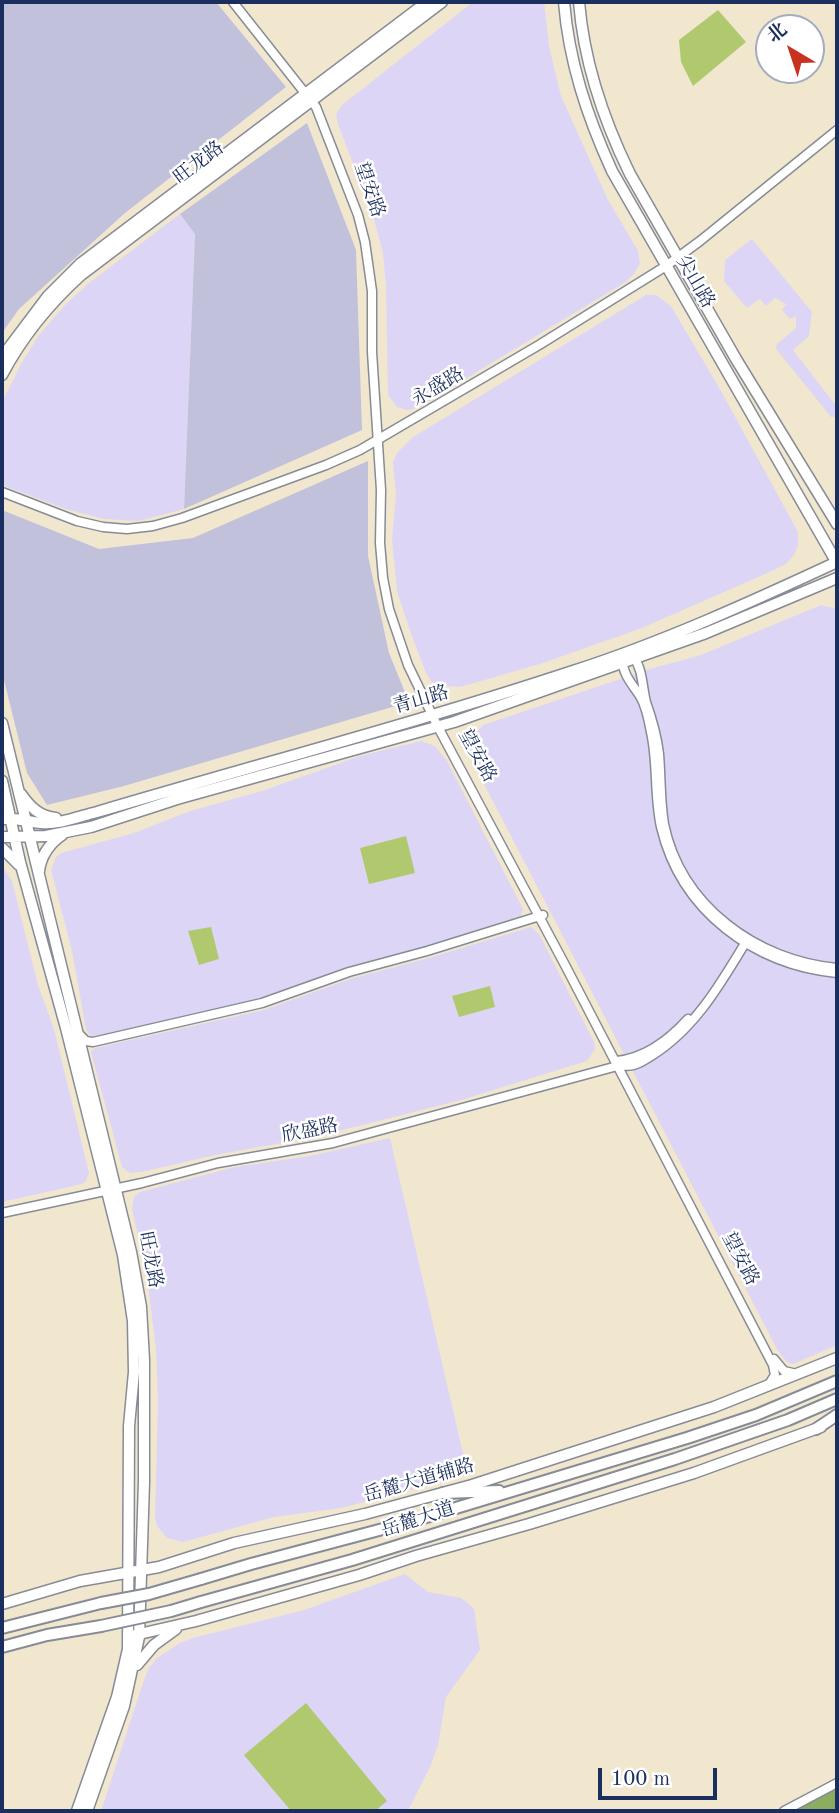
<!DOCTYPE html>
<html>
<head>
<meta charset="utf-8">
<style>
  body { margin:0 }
  #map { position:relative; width:839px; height:1813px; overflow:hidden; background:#f1e7ce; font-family:"Old Standard TT","Noto Serif SC",serif }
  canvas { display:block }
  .frame { position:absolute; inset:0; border:4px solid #1b2f5e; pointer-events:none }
  .north { position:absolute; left:755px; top:14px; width:70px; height:70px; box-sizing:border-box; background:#fff; border:2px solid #a4acbf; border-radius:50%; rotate:321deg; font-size:19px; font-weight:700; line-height:28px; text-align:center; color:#1b2f5e }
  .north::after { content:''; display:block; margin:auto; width:24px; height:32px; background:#c8321e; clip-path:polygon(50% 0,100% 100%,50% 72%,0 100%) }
  .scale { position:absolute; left:598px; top:1768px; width:119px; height:32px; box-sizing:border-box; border:4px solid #1b2f5e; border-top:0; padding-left:9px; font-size:21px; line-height:24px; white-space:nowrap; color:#1b2f5e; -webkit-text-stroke:5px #fff; paint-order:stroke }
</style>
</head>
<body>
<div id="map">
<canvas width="839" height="1813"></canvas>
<div class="frame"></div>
<div class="north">北</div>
<div class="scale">100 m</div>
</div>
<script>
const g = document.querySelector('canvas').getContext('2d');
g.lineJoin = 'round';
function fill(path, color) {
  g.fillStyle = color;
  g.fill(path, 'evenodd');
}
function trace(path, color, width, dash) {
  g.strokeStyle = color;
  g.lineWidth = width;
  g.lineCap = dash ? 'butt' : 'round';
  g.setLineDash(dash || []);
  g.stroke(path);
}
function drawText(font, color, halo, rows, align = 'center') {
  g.font = font + ' "Old Standard TT","Noto Serif SC",serif';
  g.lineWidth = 5;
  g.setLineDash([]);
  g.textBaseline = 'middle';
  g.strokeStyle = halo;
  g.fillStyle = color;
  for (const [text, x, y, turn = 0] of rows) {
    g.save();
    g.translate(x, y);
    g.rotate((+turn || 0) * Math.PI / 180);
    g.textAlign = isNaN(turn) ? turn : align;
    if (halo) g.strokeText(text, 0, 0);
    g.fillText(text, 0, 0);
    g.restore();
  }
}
fill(new Path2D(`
  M473 2H544L549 46 561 96 608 200 638 251 640 263 634 274 624 283 417 408 407 410 397 407 388 395 386 285 383 253 373 216 338 124 336 114 342 105Z
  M180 214 195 233 184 509 139 521 104 519 66 509 2 485V402L21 364 39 335 64 306 89 283Z
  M752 239 812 312 809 336 793 350 837 407V415L834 417H831L776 349 777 344 796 328V316L790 319 782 310 786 304 775 298 766 306 760 299 747 308 724 281 725 260Z
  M646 295H656L671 306 721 391 798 532V545L794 555 786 564 772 571 642 628 540 664 460 687 437 685 431 681 426 673 409 628 397 591 392 539 396 495 393 462 397 453 413 437Z
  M821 605 837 609V1345L793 1364 787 1362 778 1351 469 755V746L471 738 483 725 650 669 701 655Z
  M421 741 435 746 447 761 523 909 521 916 426 947 350 968 261 999 95 1036 90 1035 86 1029 72 951 51 870 56 857 61 853 134 833 190 811 262 791 360 756Z
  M2 866 12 881 38 985 54 1029 89 1173 86 1181 82 1184 2 1202Z
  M531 927 539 934 594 1042 595 1049 587 1061 461 1100 315 1137 215 1155 142 1172 130 1173 122 1167 91 1052 95 1048 264 1010 350 979 429 958Z
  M390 1138 468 1475 341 1508 274 1517 183 1542 167 1538 157 1526 155 1518 158 1402 156 1349 146 1269 132 1210 134 1197 140 1192 235 1167 310 1156Z
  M405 1574 428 1592 461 1598 468 1603 474 1609 480 1650 446 1697 438 1745 431 1765 408 1811H101L144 1680 149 1668 157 1658 180 1643 193 1638 304 1610Z`), '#ddd5f6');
fill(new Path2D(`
  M2 2H216L286 87 125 213 19 309 2 333Z
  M307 123 356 250 362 430 184 509 195 234 180 214Z
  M368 461V556L389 653 409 702 124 786 47 805 27 773 2 672V510L99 549 193 538Z`), '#c2c1dc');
fill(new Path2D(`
  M718 10 746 42 693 86 681 62 679 40Z
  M406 836 415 873 369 884 360 848Z
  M211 927 219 959 199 965 188 931Z
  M490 986 495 1007 459 1017 452 996Z
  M306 1703 387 1801 375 1811H291L244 1755Z`), '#b0c96e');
fill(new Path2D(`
  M837 1783V1811H784Z`), '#8cad61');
const minor = new Path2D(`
  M233 2 316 107 358 215 365 242 372 291V352L381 490 380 543 383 578 389 609 408 665 438 727 565 965 773 1365 775 1375 768 1386
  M2 492 77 521 103 527 127 529 153 526 182 518 326 465 360 450 539 345 666 266 700 241 837 130
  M633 656C643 669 642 687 646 702 652 719 657 736 659 754 661 778 660 800 664 824 681 906 757 961 837 968
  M623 658C621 673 633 685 640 696 646 706 649 721 651 732 658 763 654 795 661 827 681 911 754 965 837 973
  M78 1033 86 1041 93 1042 262 1003 349 972 427 951 543 915
  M617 1061C645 1058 669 1040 688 1019
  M2 1213 142 1183 218 1163 333 1143 621 1065C633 1068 641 1062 651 1056 695 1029 721 983 747 940
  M774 1359 784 1371 797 1374
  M784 1811 837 1783`);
const major = new Path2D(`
  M564 2C569 62 587 116 612 171L837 563
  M579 2C584 63 603 119 630 174L736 359 837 524
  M2 357 48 296 80 264 427 2
  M2 375C22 337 49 304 81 275L442 2
  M2 723 131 1252 141 1307 144 1360V1482L139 1637 124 1706 87 1811
  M2 781 20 862 66 1028 123 1255 133 1321 134 1372 129 1426 128 1649 117 1697 77 1811
  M21 794C30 807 40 817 56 818
  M2 819C16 817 27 822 41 823 58 825 80 816 97 812 255 765 416 723 573 671 663 642 751 602 837 562
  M2 837 46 836 91 827 177 799 454 722 706 633 837 578
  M2 848 19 865
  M39 871C41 856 49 844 62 835
  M2 1604 80 1581 159 1567 234 1543 365 1514 472 1485 714 1407 837 1358
  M135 1635 196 1621 359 1575 416 1556 529 1524 694 1473 821 1427
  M137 1665 154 1645 176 1629`);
const highway = new Path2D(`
  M816 1429 837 1415
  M443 1493 499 1491
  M201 1579 251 1564 413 1521 687 1438 756 1415 837 1381
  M201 1602 352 1560 675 1459 788 1420 837 1399
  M2 1628 101 1603
  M2 1647 47 1635 101 1626`);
trace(minor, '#868b96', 11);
trace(major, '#868b96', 13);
trace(highway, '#868b96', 14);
trace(minor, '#fff', 8);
trace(major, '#fff', 10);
trace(highway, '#fff', 10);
const highwayBridge = new Path2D(`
  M101 1603 149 1594 201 1579
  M101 1626 171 1611 201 1602`);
trace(highwayBridge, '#868b96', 14, []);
trace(highwayBridge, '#fff', 10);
drawText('19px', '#1b2f5e', '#fff', [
  ["旺龙路",199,163,-37],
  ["望安路",369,190,71],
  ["尖山路",695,282,60],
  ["永盛路",438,387,-31],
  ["青山路",421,700,-16],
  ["望安路",477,756,61],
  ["欣盛路",310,1131,-11],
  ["望安路",740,1259,62],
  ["旺龙路",150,1260,79],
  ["岳麓大道辅路",419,1481,-16],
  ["岳麓大道",418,1520,-18]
]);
</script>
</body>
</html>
